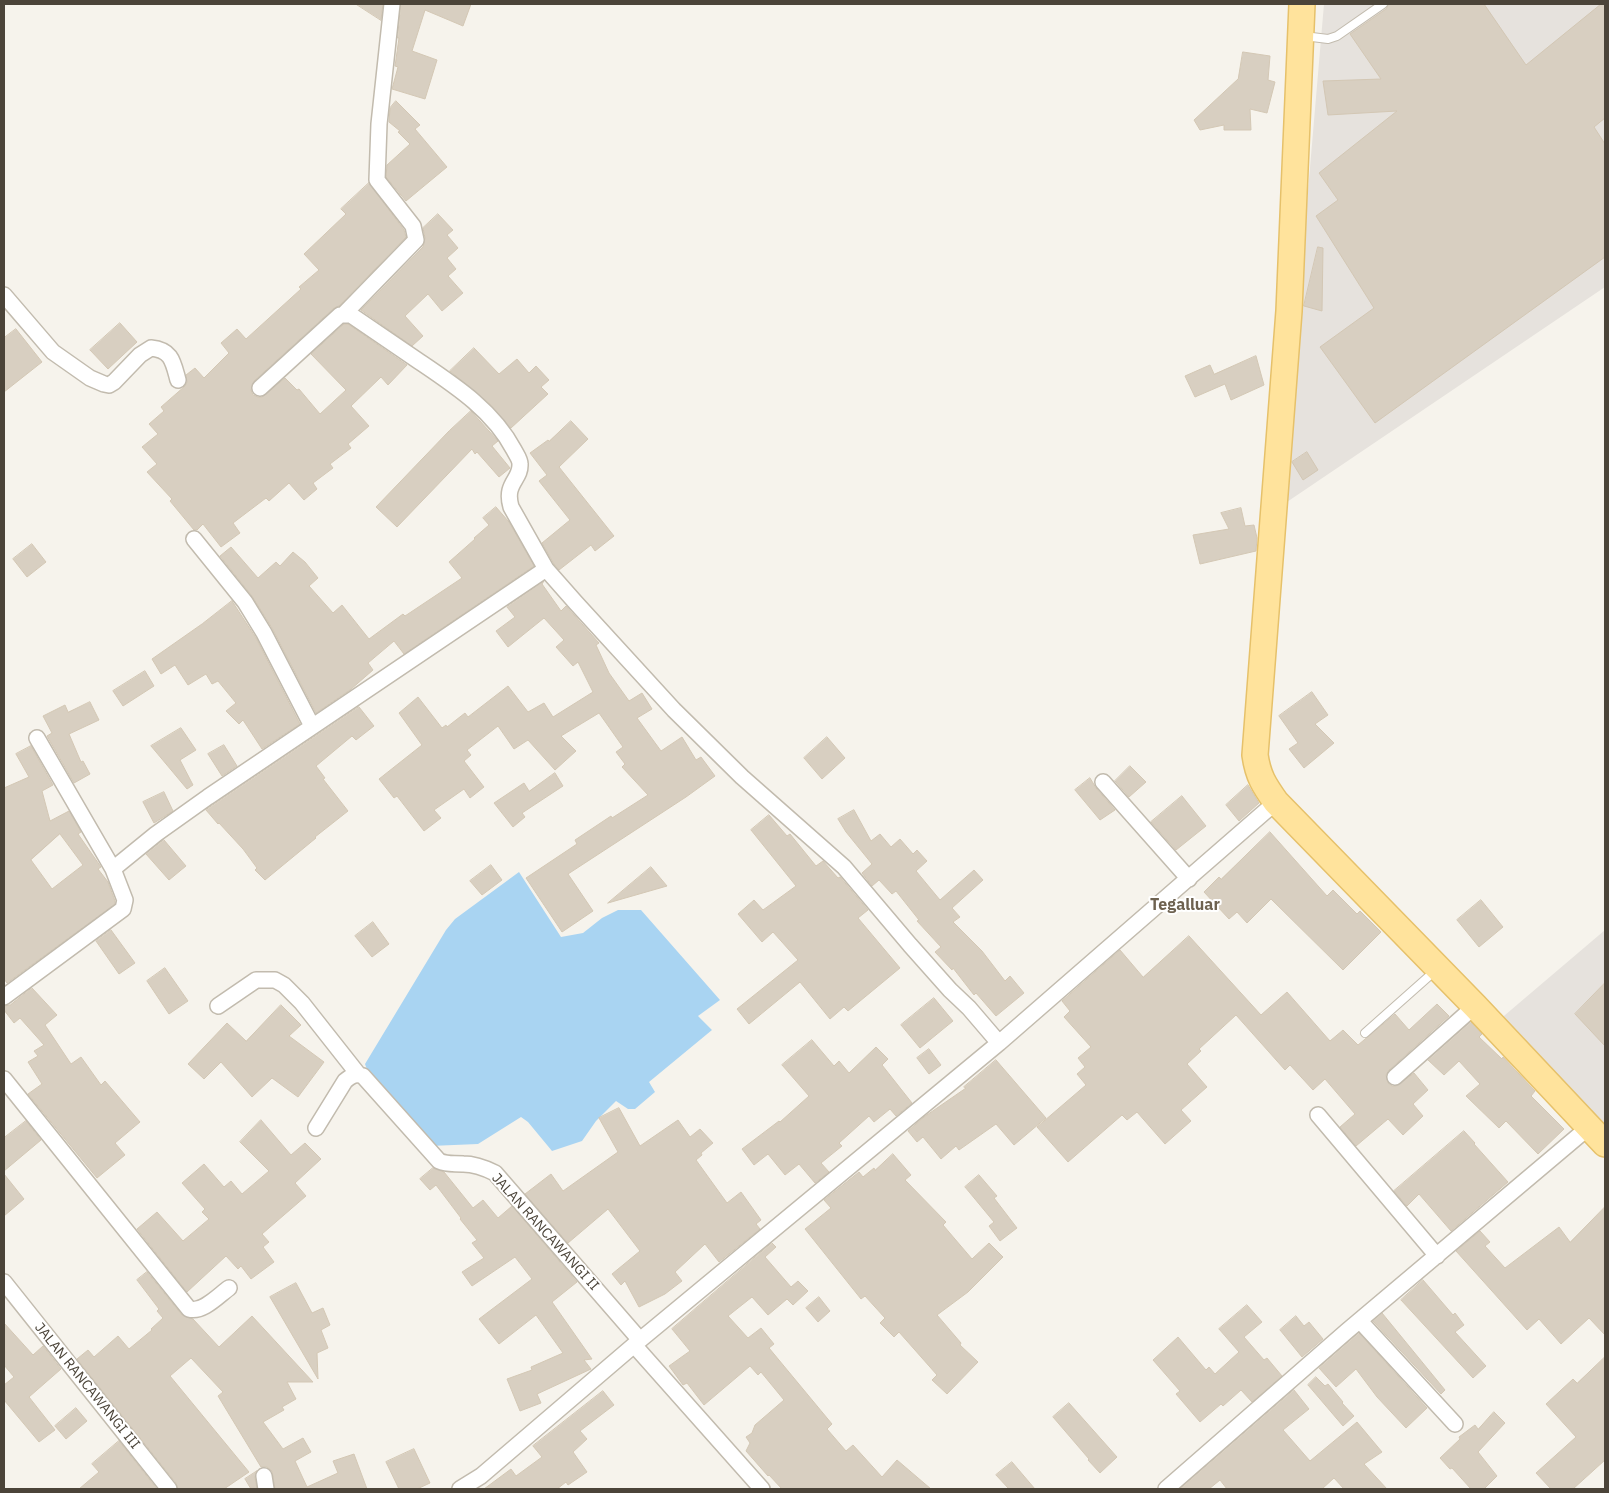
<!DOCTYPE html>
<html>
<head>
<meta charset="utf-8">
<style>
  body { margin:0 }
  #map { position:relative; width:1609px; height:1493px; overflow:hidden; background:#f6f3ec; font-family:"IBM Plex Sans",sans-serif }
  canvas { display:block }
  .frame { position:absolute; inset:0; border:5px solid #4b4439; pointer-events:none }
</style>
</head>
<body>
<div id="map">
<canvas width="1609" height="1493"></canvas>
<div class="frame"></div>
</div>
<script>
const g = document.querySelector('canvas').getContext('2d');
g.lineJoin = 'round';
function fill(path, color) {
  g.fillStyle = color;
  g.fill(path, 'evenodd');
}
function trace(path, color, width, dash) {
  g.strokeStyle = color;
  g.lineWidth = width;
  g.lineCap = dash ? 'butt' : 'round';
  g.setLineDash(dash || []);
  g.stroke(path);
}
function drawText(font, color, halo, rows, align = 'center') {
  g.font = font + ' "IBM Plex Sans",sans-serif';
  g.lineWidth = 4;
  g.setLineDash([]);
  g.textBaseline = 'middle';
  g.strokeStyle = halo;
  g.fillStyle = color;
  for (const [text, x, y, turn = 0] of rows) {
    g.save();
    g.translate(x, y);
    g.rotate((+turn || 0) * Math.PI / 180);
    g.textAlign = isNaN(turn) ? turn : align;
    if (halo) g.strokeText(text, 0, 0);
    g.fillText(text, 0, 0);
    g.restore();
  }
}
fill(new Path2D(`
  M1324 4H1605V287L1281 506Z
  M1605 930V1130L1498 1021Z`), '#e6e2dd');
fill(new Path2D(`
  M519 872 561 937 583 933 602 918 618 910H641L720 1000 698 1016 712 1030 649 1082 655 1092 635 1109H628L616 1101 596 1121 582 1141 552 1151 528 1122 521 1117 478 1144 430 1146 369 1075 365 1064 446 930 455 919Z`), '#a9d4f2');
const building = new Path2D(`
  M356 4H383L381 20Z
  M401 4H471L463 26 425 10 412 51 437 60 425 99 392 89 398 67 395 66 399 38H398Z
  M1389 4H1484L1526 65 1601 4H1605V118L1594 127 1605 144V257L1375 423 1320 347 1374 308 1316 216 1338 200 1319 173 1397 111 1328 115 1323 81 1381 79 1350 34 1386 9Z
  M1243 52 1270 56 1268 80 1275 82 1267 113 1250 109 1251 130H1224V125L1200 130 1194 120 1238 79Z
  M396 101 420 125 415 129 447 167 406 201 386 177 387 165 410 144 398 132 400 131 389 122 390 108Z
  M369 183 404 230 406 237 339 306 334 308 254 381 251 390 253 395 258 397H262L285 378 297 390 299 389 320 414 346 390 311 354 344 324H348L407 365 388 385 381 377 351 406 369 426 348 444 351 448 330 464 333 468 313 483 317 489 304 500 289 483 269 501 266 498 233 523 240 533 221 547 203 524 197 530H194L170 501 172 499 147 472 157 464 142 447 158 434 149 424 164 411 161 407 185 386 187 382 186 375 195 368 204 378 229 353 221 343 237 329 246 339 301 289 299 287 319 270 304 254 346 214 341 209Z
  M438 214 453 230 447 235 458 248 447 258 456 269 448 276 463 293 442 311 428 294 405 316 423 336 412 346 361 310 423 247 425 238 423 228Z
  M1318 247 1323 248 1322 311 1304 306Z
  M120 323 137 342 108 369 90 350Z
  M16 329 42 362 4 392V338Z
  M474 348 499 374 517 359 529 373 536 366 549 380 541 387 548 394 511 428 490 404 450 371Z
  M1256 356 1264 385 1231 400 1225 384 1195 397 1185 376 1210 365 1214 374Z
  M471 411 498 441 492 446 510 468 499 477 477 452 475 454 472 449 397 527 376 507 449 431Z
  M571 421 588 439 559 467 614 536 595 551 591 545 559 570 554 564 542 543 570 520 539 481 547 475 530 453 548 440 549 441Z
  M1307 452 1318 470 1303 480 1292 462Z
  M496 507 509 522 534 566 404 654 394 641 368 663 373 670 350 690 316 713 272 628 252 596 220 556 231 547 258 578 276 562 280 566 293 552 305 562 318 578 309 586 333 613 342 605 369 639 403 614 405 616 462 578 449 562 475 539 474 538 489 525 483 518Z
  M1241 508 1245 526 1254 525 1257 538 1256 551 1200 564 1193 535 1229 529 1221 513Z
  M32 544 46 562 27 577 13 559Z
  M544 581 542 584 561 611 566 606 599 643 596 645 609 673 629 701 642 693 652 709 637 718 661 751 682 737 696 760 701 757 715 776 686 797 568 874 593 911 562 932 526 878 577 844 575 840 611 816 612 818 648 795 622 767 625 764 616 752 623 747 599 713 561 736 576 751 555 770 528 740 514 749 498 726 467 750 471 755 464 761 484 787 470 798 464 789 434 810 441 818 424 831 397 796 394 798 379 779 422 745 399 713 418 697 442 728 446 725 447 727 465 713 468 717 508 686 528 712 544 703 553 717 593 692 578 662 573 666 556 647 564 640 544 618 508 647 496 631 515 617 507 607Z
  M232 601 256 638 300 724 262 749 243 720 239 724 226 711 236 703 218 681 212 684 206 674 188 685 175 665 161 674 152 659 202 624Z
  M145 671 154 686 123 706 113 691Z
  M1312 692 1328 715 1315 724 1334 743 1304 768 1289 749 1298 743 1279 716Z
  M90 702 99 720 69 734 81 762 83 761 90 774 74 783 47 736 52 733 43 716 65 705 68 712Z
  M359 707 374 726 356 740 352 736 316 766 325 778 323 779 348 811 315 837 316 838 265 880 255 870 257 868 243 849 219 823 218 824 206 810Z
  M181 728 196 750 180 760 193 785 187 789 151 746Z
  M827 737 845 758 822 779 804 758Z
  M224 745 237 766 222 776 208 754Z
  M31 746 53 785 42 791 50 821 69 811 81 832 78 834 101 867 98 869 108 882 115 901V904L7 983 4 979V788L29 777 16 754ZM60 834 83 865 52 889 31 860Z
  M1130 766 1146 782 1129 797 1115 781Z
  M555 773 563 786 522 813 525 817 513 827 494 803 524 783 529 791Z
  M1090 778 1096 788 1115 810 1100 820 1075 790Z
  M1248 785 1259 803 1239 821 1226 805Z
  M164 792 173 811 154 823 143 802Z
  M1182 796 1206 826 1176 850 1151 822Z
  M854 810 871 841 880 834 891 847 900 839 913 854 917 850 927 861 916 871 940 900 974 870 983 880 952 908 960 917 953 922 982 951 1005 981 1010 976 1024 993 996 1016 976 993 974 995 953 968 952 970 935 952 941 947 917 921 919 920 896 891 892 894 879 880 872 886 862 873 872 864 846 832 838 819Z
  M769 815 787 836 790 834 816 866 823 861 838 878 840 877 868 910 858 918 900 968 848 1011 844 1007 830 1019 800 982 749 1024 737 1009 798 960 773 932 762 942 738 914 754 900 763 910 796 886 751 830Z
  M1270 832 1327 896 1333 890 1357 914 1360 911 1381 932 1343 970 1271 899 1247 923 1237 912 1229 919 1204 892 1219 877 1221 879Z
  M164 840 186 866 169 880 146 854Z
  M491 865 502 880 482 895 470 881Z
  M651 867 667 886 608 903Z
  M1481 900 1503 927 1479 947 1457 920Z
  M373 922 389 944 372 957 355 936Z
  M111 930 135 963 119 974 96 941Z
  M1189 936 1261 1015 1287 992 1330 1041 1343 1030 1358 1045 1395 1014 1409 1030 1437 1004 1449 1016 1389 1070 1386 1075 1388 1083 1392 1086H1396L1414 1073 1428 1090 1413 1104 1423 1116 1403 1135 1388 1119 1356 1146 1340 1127 1355 1114 1325 1079 1313 1090 1290 1065 1285 1070 1236 1015 1199 1049 1201 1051 1187 1064 1207 1087 1181 1110 1191 1121 1165 1144 1137 1112 1127 1120 1122 1115 1068 1162 1037 1127 1086 1085 1077 1074 1085 1067 1078 1058 1091 1047 1064 1017 1070 1011 1062 1001 1120 950 1143 977Z
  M165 968 188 1001 169 1014 147 981Z
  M1605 983V1046L1575 1014Z
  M32 988 57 1015 45 1025 71 1064 81 1057 101 1085 105 1081 140 1122 115 1143 125 1155 97 1178 28 1094 42 1084 28 1062 38 1056 34 1051 44 1045 20 1018 14 1023 4 1010V1006L10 1005Z
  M934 998 953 1021 920 1048 901 1025Z
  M281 1005 301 1025 289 1036 324 1062 298 1097 272 1078 252 1097 221 1062 204 1079 188 1064 227 1023 246 1041Z
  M1471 1022 1482 1034 1479 1037 1502 1059 1503 1057 1535 1091 1531 1096 1564 1129 1538 1154 1506 1121 1499 1128 1466 1096 1480 1084 1459 1061 1444 1075 1428 1060Z
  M812 1040 834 1066 839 1061 849 1073 876 1047 888 1059 882 1065 912 1103 896 1116 890 1109 874 1122 869 1116 839 1143 842 1146 821 1163 829 1172 815 1183 799 1164 785 1175 768 1154 754 1165 742 1149 779 1121 780 1122 809 1096 782 1065Z
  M929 1049 941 1065 929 1074 917 1058Z
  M996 1060 1046 1118 1014 1145 996 1124 959 1150 956 1146 941 1159 923 1137 917 1142 908 1131 924 1117 966 1088 964 1087Z
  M619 1108 640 1146 678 1120 690 1137 700 1129 713 1143 701 1153 702 1155 696 1160 727 1203 741 1192 761 1220 756 1224 760 1229 719 1262 705 1244 675 1272 682 1281 665 1294 639 1307 625 1281 621 1285 612 1274 640 1251 608 1209 568 1243 525 1194 551 1174 563 1191 618 1152 599 1118Z
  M261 1120 291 1155 305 1143 321 1159 295 1183 306 1196 262 1234 269 1242 263 1247 274 1262 251 1279 241 1266 238 1269 226 1256 187 1292 137 1229 157 1212 183 1241 209 1219 202 1212 205 1209 182 1183 204 1164 224 1187 231 1181 242 1194 269 1171 240 1142Z
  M26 1121 41 1140 4 1171V1138Z
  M1464 1131 1475 1143 1474 1144 1508 1182 1451 1231 1419 1194 1407 1206 1394 1191Z
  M893 1154 911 1175 905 1180 946 1222 943 1225 972 1259 989 1243 1003 1257 968 1292 937 1315 961 1343 960 1345 978 1362 947 1394 932 1380 937 1375 899 1332 894 1337 880 1323 885 1318 865 1296 861 1299 805 1229 831 1208 824 1200 859 1172 863 1177 874 1168 875 1170Z
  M433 1168 444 1172 473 1208 483 1200 498 1218 512 1206 577 1282 552 1302 592 1359 584 1360 591 1369 537 1394 541 1403 520 1411 507 1379 532 1370 531 1367 563 1353 536 1315 499 1344 479 1319 532 1279 515 1257 472 1286 462 1272 484 1258 472 1243 477 1240 460 1219 461 1218 436 1185 430 1190 420 1179Z
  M4 1174 24 1199 4 1216Z
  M979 1175 997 1196 994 1198 1017 1228 1000 1241 989 1226 994 1222 965 1187Z
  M1605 1207V1335L1589 1318 1561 1344 1539 1319 1527 1330 1456 1251 1480 1231 1490 1242 1485 1246 1505 1268 1559 1227 1570 1242Z
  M772 1243 776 1247 765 1257 791 1287 798 1281 808 1291 793 1305 787 1299 768 1315 752 1297 728 1316 748 1338 761 1328 774 1344 769 1348 832 1424 827 1429 846 1451 853 1445 882 1477 897 1460 931 1489H782L769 1475 768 1476 746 1451 750 1443 746 1437 752 1433 755 1425 784 1400 761 1372 758 1375 750 1366 704 1405 687 1383 683 1385 669 1366 690 1351 672 1329Z
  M147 1272 182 1315 193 1319 219 1347 252 1316 313 1382H287L296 1399 282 1407 284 1410 263 1422 283 1449 303 1438 311 1452 295 1461 307 1487 338 1473 333 1461 354 1454 367 1489H275L272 1471 267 1467H261L218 1396 223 1392 191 1358 170 1376 249 1472 224 1489H178L176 1483 77 1359 88 1350 94 1357 118 1336 129 1349 152 1330 151 1329 163 1318 157 1311 159 1309 137 1280Z
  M1423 1280 1453 1315 1455 1313 1464 1325 1455 1332 1486 1366 1473 1378 1401 1300Z
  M296 1283 312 1313 323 1308 330 1325 321 1330 328 1348 317 1353 318 1379 270 1297Z
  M819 1297 830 1311 818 1322 806 1308Z
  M1247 1305 1262 1322 1244 1337 1264 1360 1267 1358 1282 1376 1252 1402 1241 1390 1223 1406 1221 1404 1200 1422 1176 1394 1180 1391 1153 1360 1178 1337 1206 1370 1209 1367 1215 1374 1239 1352 1219 1329Z
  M1382 1313 1445 1390 1441 1394 1373 1321Z
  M1296 1316 1304 1326 1309 1322 1323 1339 1302 1357 1280 1330Z
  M4 1323 33 1355 43 1346 61 1369 29 1397 55 1430 39 1442 4 1400V1385L14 1377 4 1365Z
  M1359 1333 1427 1408 1406 1428 1377 1397 1356 1369 1336 1387 1319 1368Z
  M1605 1357V1460L1573 1489H1551L1536 1473 1576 1437 1546 1404 1573 1379 1577 1383Z
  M1316 1377 1325 1386 1328 1384 1343 1402 1342 1403 1354 1416 1343 1426 1308 1385Z
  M1294 1390 1309 1409 1283 1430 1310 1461 1357 1422 1382 1452 1364 1464 1387 1489H1344L1334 1478 1322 1489H1227L1220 1480 1209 1489H1180Z
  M603 1391 614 1405 580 1431 587 1439 573 1452 587 1472 568 1485 566 1482 557 1489H484L511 1469 516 1476 542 1457 533 1446Z
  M1069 1403 1117 1457 1100 1473 1088 1460 1089 1459 1053 1417Z
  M76 1408 87 1421 66 1439 55 1426Z
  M1494 1412 1505 1423 1478 1452 1497 1476 1484 1489H1471L1452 1468 1450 1469 1440 1458 1460 1439 1459 1437 1475 1425 1478 1429Z
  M119 1441 157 1489H79L99 1472 92 1464Z
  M414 1449 430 1483 417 1489H399L386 1462Z
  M1012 1462 1035 1489H1009L996 1475Z
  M257 1471 255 1477 257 1489H251L245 1479Z`);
fill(building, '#d8cfc1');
trace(building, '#d3c7b4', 1);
const lane = new Path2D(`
  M1304 36 1328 39 1337 36 1383 4
  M1365 1033 1436 970`);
const street = new Path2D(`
  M4 295 53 352 90 378 104 384 109 385 114 382 140 355 151 348C172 350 173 362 178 380
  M343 315 416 240 413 226 377 180 379 124 392 4
  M260 388 340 315H351C373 330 395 345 417 360 454 385 493 410 514 450 516 454 520 459 520 464 521 480 504 483 511 507L546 569 576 603 674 710 742 777 844 867 910 945 950 990 969 1008 999 1043
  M194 539 245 602 264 633 312 726
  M1103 782 1189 879
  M113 869 156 834 208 797 546 569
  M4 997 123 909 125 900 113 869 37 738
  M218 1006 256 980H275L284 985 302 1003 358 1074
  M1395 1077 1475 1006
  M4 1079 189 1309C203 1313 219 1295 229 1288
  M1318 1115 1437 1256
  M316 1128 345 1081C351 1076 355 1073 363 1076L439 1161C448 1165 454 1163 463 1164 475 1164 485 1168 495 1173L640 1340
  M4 1282 169 1489
  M1360 1321 1455 1424
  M634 1345 762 1489
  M264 1476 266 1489
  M460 1489 481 1476 640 1340 999 1043 1276 802
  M1166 1489 1347 1331 1589 1127`);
const primary = new Path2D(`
  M1302 4 1289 311 1255 755C1258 776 1264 785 1276 802L1475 1006 1605 1144`);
trace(lane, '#c2bbae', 10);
trace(street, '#c2bbae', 18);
trace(primary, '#e6c16a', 28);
trace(lane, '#fff', 8);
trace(street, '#fff', 15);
trace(primary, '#ffe39c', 25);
drawText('14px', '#4b4439', '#fff', [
  ["JALAN RANCAWANGI II",545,1232,48],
  ["JALAN RANCAWANGI III",87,1386,51]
]);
drawText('bold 16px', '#6e6250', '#fff', [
  ["Tegalluar",1185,905]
]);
</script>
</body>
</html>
